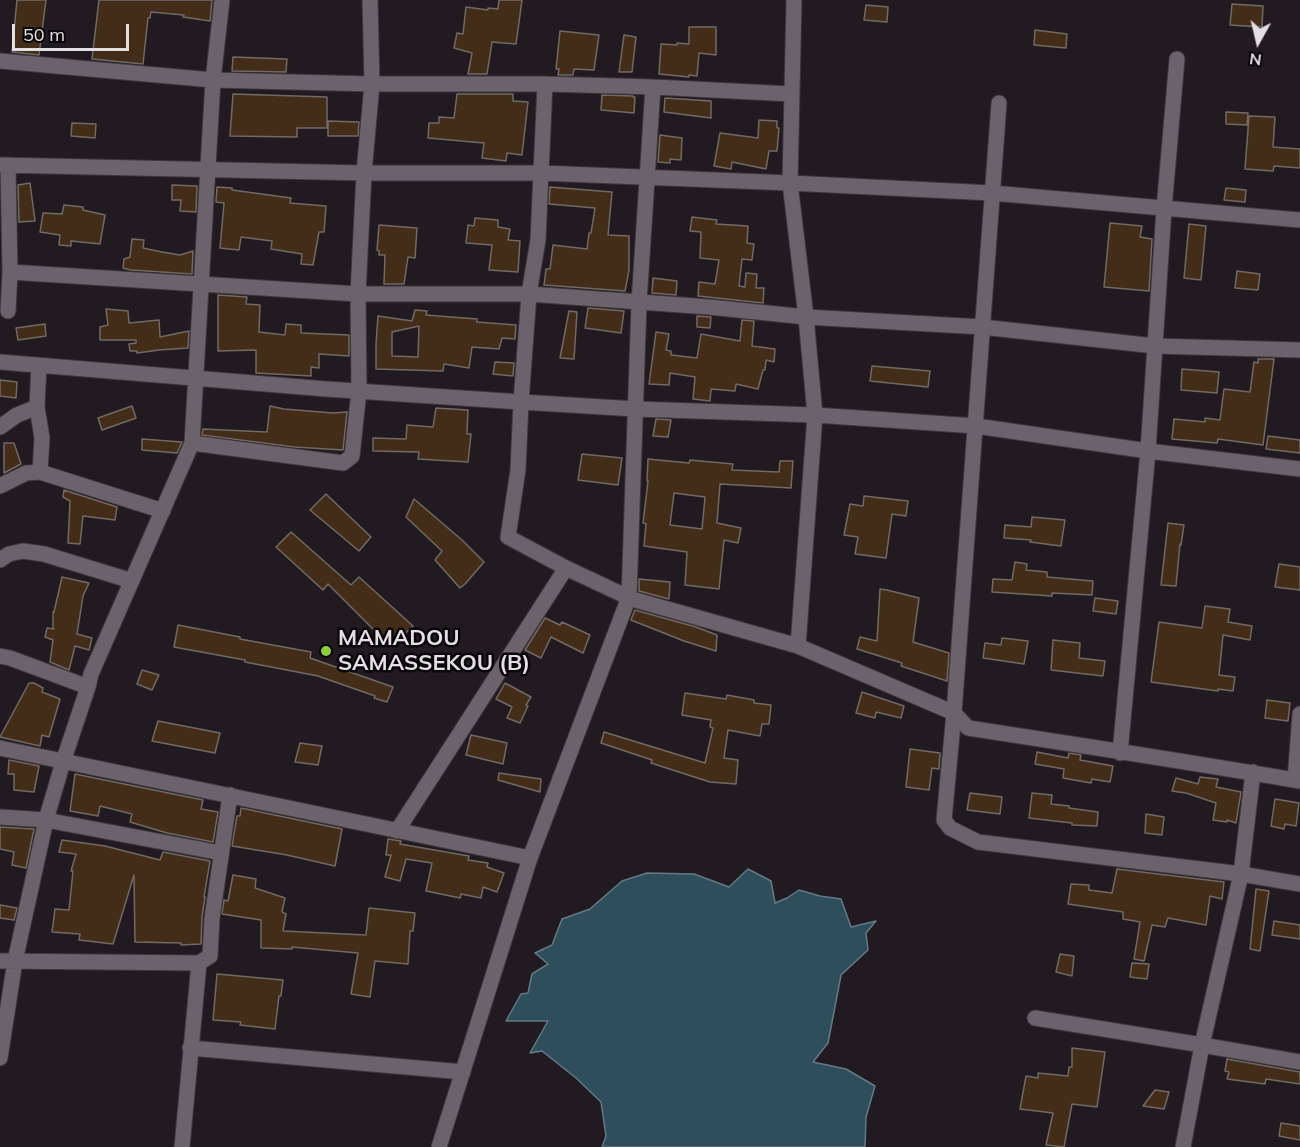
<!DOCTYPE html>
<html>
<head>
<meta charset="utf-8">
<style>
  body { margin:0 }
  #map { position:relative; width:1300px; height:1147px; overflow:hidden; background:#211b21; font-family:Mulish,sans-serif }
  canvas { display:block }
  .north { position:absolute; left:1228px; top:12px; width:60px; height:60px; -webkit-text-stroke:4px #090709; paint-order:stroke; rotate:188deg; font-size:16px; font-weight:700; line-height:24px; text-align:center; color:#e3e0e3 }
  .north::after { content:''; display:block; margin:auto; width:21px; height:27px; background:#e3e0e3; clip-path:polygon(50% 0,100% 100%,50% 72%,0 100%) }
  .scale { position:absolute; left:12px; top:24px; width:117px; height:27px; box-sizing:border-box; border:3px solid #e3e0e3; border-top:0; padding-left:8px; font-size:18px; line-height:21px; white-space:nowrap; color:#e3e0e3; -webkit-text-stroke:4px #090709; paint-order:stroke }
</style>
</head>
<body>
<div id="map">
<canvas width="1300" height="1147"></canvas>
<div class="north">N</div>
<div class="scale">50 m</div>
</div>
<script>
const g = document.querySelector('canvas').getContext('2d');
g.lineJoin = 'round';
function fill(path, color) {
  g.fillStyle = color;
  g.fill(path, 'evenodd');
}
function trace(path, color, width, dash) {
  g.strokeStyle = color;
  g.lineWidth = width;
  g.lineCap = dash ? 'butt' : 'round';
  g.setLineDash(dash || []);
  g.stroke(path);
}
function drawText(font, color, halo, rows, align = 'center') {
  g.font = font + ' Mulish,sans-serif';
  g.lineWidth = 5;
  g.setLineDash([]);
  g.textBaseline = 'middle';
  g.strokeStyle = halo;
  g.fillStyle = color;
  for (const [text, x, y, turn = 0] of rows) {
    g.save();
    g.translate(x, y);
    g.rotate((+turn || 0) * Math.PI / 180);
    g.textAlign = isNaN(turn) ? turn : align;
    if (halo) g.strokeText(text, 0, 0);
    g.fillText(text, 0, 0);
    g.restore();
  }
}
const water = new Path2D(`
  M748 869 771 881 775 903 787 898 799 890 820 896 841 899 851 927 876 921 866 933 868 950 841 975 828 1043 813 1062 846 1069 875 1086 866 1117 865 1147H602L606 1136 601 1102 576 1078 542 1051 530 1053 548 1021H506L521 994 528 993 532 974 548 964 535 953 552 945 562 919 590 909 622 881 647 873 694 874 729 887Z`);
fill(water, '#2e4e5c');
trace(water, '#647a84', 1.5);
const building = new Path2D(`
  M17 0H46L39 55 12 52Z
  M99 0H212L210 21 183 17 184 15 151 12 150 18H148L143 64 92 59Z
  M499 0H522L516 44 492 42 487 74H468L472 53 454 48 457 33 463 34 466 7 488 10V8L498 9Z
  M1232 4 1263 6 1262 27 1230 25Z
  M866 5 888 7 887 22 864 20Z
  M689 27H716V55L699 53 697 76 689 75V77L659 74 661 44 677 45V43L689 44Z
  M1035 30 1067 34 1066 48 1034 45Z
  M560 31 599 35 594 70 574 69 573 75H558L559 69H556Z
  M624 35 636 37 632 72H619Z
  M233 57 287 59 286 72 232 71Z
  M233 94 327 97V128H297V137L230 136Z
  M457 94H513V101L528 102 522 155 507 153 506 161 482 158 484 143 428 138 429 123H439V117L454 118Z
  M602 95 633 96V97H635L634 113 601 110Z
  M665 98 711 101V118L664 112Z
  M1226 112 1248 113 1247 125 1226 124Z
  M1249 116 1275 117 1273 147 1300 149V168L1274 166 1273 171 1245 169Z
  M759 120 777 121V128H779L777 151H769L766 169 732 162 731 169 714 166 720 133 758 138Z
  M328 121 359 122 358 136H328Z
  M72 123 96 124 95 138 71 136Z
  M660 135 682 138 681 160 670 159V163L658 162Z
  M30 183 35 221 19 222 18 185Z
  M172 185 197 186 196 212 180 211 181 200H172Z
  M217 187 232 188V190L291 198 290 203 326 206 324 232H319L313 265 301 264 302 254 271 249 272 241 241 237 239 250 220 248 224 203 216 202Z
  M550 187 612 192 608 235 629 236V270L625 291 544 285 546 269H550L553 245 587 249 589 233H591L595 208 549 204Z
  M1226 188 1246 190 1245 202 1224 200Z
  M64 205 83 207V210L105 215 100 244 71 241V246L59 245 60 235 40 232 43 213 62 214Z
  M692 217 717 220 716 224 748 226 747 243 754 244 752 260 742 259 739 286 745 287 746 273 757 274 756 288H764L763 303 698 296 699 282 715 284 719 260 700 258 701 232 690 231Z
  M475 218 498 220V227L510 229 508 240 520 241 518 272 489 270 492 245 466 243 468 225 474 226Z
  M1110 223 1142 226 1140 237 1152 239 1149 291 1104 287Z
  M1189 224 1206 226 1201 280 1184 278Z
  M379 225 417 228 415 258 408 257 404 284H384L385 255H379V251L377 250Z
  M132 239 144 240 143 248 162 252 180 255 193 251 192 274 131 270 123 268 124 259 130 257Z
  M1237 271 1260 274 1258 290 1235 288Z
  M653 278 677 281 676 295 652 293Z
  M218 295 247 297 246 304 260 305 259 332 285 335 286 324 301 325V333L349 335V356L319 354V368L311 367V376L256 373V350L218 351Z
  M588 308 624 311 621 333 585 328Z
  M106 309 128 311 129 323 159 320 160 337 189 331 188 348 159 350 137 353V351H130L129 344 136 343V340H100V327L108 325Z
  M415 310 427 311 426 315 477 319V322L516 325 515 339 502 338 499 349 472 347 469 368 444 364 443 371 376 369V344L378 316 412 321ZM419 326 418 357 392 356V332Z
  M569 311 577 312 574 359 560 358Z
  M697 316 711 317 710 328 697 327Z
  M742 320 754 321 752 346 775 349 774 362 766 360 765 370H763L758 389 736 384 735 391 711 389 710 401 693 399 695 377 670 373 669 385 649 384 656 332 669 334 666 350 671 351V355L697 358 701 334 740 341Z
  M45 324 46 336 18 340 16 328Z
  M1258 359H1274L1263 445 1218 439 1217 443 1172 439 1174 419 1205 422V418L1220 420 1224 389 1250 392 1254 362 1258 363Z
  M495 362 514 363 513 376 493 374Z
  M872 366 930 371 928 387 870 381Z
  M1182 369 1219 372 1217 393 1181 390Z
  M0 380 17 382 16 398 0 396Z
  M132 406 136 418 102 430 98 418Z
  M270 406 284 409 333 413 347 412 343 450 294 447 202 435 203 429 267 432Z
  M436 408 468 410 467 432V434H471L468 462 418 459 419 452 373 451V438L406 439 407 425 433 427Z
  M656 419 671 420 668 437 653 436Z
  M1268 436 1300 440V453L1266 449Z
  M142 439 182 442 177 453 142 450Z
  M4 443H14L21 464 4 473Z
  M582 454 622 458 618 485 578 480Z
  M648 459 689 463 690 460 733 464 732 470 779 472 780 461H793L791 488 720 484 717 523 741 528 738 543 724 540 719 589 685 585 687 552 644 546 646 524 643 523 648 481H647ZM674 493 705 497 702 529 670 525Z
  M64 490 117 507 115 520 83 516 80 544 68 543 70 501 63 497Z
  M326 494 371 537 359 551 310 510Z
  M864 496 908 501 906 516 892 514 886 558 855 554 858 537 844 535 850 504 863 506Z
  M414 499 462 540 484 562 465 584 460 588 435 560 442 551 406 517Z
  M1032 517 1065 520 1061 546 1030 542 1031 540 1004 538 1005 525 1031 527Z
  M1168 523 1184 525 1181 545 1180 544 1176 586 1161 585Z
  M291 532 351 585 359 577 413 626 391 647 328 584 323 590 276 547Z
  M1015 562 1027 564 1026 570 1047 572V577L1093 581 1092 595 1052 593V596L992 592 993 579 1012 580Z
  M1279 564 1300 567V590L1275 587Z
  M62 577 89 583 83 596 77 634 92 638 89 650 75 646 69 670 50 662 53 640 45 637 47 628 54 629H53V612H54Z
  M639 579 670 582 669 599 639 591Z
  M880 589 887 590 919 598 913 642 949 653 947 681 901 666 902 663 857 649 860 637 877 641Z
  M1095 598 1118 601 1116 614 1093 611Z
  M1205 606 1230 609 1228 622 1252 626 1250 640 1223 635 1219 675 1235 677 1233 691 1218 689V691L1151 682 1159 622 1202 628Z
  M635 610 696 627 717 635 716 651 684 641 631 620Z
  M545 618 560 625 562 622 590 635 583 653 551 637 541 658 525 650Z
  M178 625 240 637V639L311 652 310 658 393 687 387 702 374 698 375 696 318 676 245 662V660L174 647Z
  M1002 638 1028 641 1024 664 983 658 985 643 1001 645Z
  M1053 640 1080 643 1079 658 1105 661 1103 676 1051 670Z
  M142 670 159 675 152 690 137 684Z
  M29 683H34L43 688 42 692 60 699 49 737 42 735 40 746 0 737Z
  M505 683 531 697 526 705 528 706 520 723 507 718 512 707 496 699Z
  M862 692 904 706 901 718 876 712 875 718 856 713Z
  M685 693 726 699 727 695 754 700V703L771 705 769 724H762L760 736 728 730 724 758 738 760 736 784 710 782 651 763 652 760 601 743 604 732 705 763 713 728 710 727 711 720 682 715Z
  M1267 700 1290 703 1288 721 1265 718Z
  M158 721 220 733 215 753 152 741Z
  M471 735 507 743 503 764 466 755Z
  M300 743 322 746 318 765 295 762Z
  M910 749 940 753 939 769 932 768 929 790 906 787Z
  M1037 752 1068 758 1069 753 1081 755 1080 760 1113 766 1110 782 1092 779 1091 783 1063 778 1064 769 1035 764Z
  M9 760 39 766 34 792 14 790V774H8Z
  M499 773 541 779 540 792 498 780Z
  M75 774 203 800 201 809 218 812 213 842 167 833 130 822 132 814 100 806 98 816 70 811Z
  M1200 777 1218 779 1216 787 1241 792 1236 823 1227 820V822L1213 820 1216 803 1186 793 1172 791 1176 778 1198 784Z
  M970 793 1002 797 1000 814 967 810Z
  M1032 793 1052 795 1051 804 1069 806V808L1098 812 1097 826 1072 825V823L1029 818Z
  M1275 799 1299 803 1296 826 1285 824 1284 829 1271 826Z
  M241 808 342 829 335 866 287 855 232 846 237 816H240Z
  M1146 814 1164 817 1162 835 1145 833Z
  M0 827 34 829 26 868 12 865 14 852 0 849Z
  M388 839 401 841 400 844 469 856 468 860 488 863 487 867 504 873 497 892 483 887 481 898 461 894 460 898 426 891 432 863 406 859 400 881 385 877 391 855H386Z
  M62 840 105 846 160 860 163 852 210 861 204 897H205L202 917 201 944 181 945V943L135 942 134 875 113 944 79 940 80 934 52 932 55 909 69 910 73 871H71L76 854 59 852Z
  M1117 869 1224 882 1222 899 1210 896 1206 925 1168 918 1165 927 1152 925 1144 961 1134 959 1140 922 1123 919V912L1068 904 1071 884 1089 885V890L1112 893Z
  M233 875 256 879 255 888 285 898 282 912 286 914 283 931 366 935 369 908 415 913 413 931H410L408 964 375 961 370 997 351 994 358 953 292 947V949L261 948V920L222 914 224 900 228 901Z
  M1256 889 1269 891 1260 951 1250 949Z
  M0 905 17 908 14 920 0 918Z
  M1274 921 1300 925V939L1272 935Z
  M1060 954 1074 956 1072 976 1056 972Z
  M1132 963 1149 964 1147 979 1130 977Z
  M217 974 283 980 281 996H279L275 1029 240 1025 241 1022 213 1020Z
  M1072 1048 1105 1052 1097 1107 1072 1104 1064 1147 1046 1145 1053 1113 1020 1109 1026 1076 1038 1078V1073L1068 1076 1069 1067H1072Z
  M1227 1059 1300 1072V1084L1266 1079 1265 1084 1227 1079 1229 1072 1225 1071Z
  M1155 1090 1169 1092 1164 1109 1143 1106Z
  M1281 1123 1300 1126V1140L1279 1136Z`);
fill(building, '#432d19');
trace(building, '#716a64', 1.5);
const minor = new Path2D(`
  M794 0 790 183 806 317 815 415 798 646
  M0 61 213 80 372 84H545L653 87 792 94
  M545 84 538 240 529 294 521 402 518 470 508 537 566 568 632 599 798 646 954 713 968 728C1079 745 1190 762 1300 781
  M999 103 954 713 944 820 950 828 978 842 1241 874 1300 884
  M0 165 364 173H541L790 183 992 193 1300 220
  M10 272 358 294H529L709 307 806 317 982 327 1155 346 1300 350
  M8 311 10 272 8 165
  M0 362 326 389 521 402 636 409 815 415 976 426 1148 451 1300 469
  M39 365 37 407 42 438 40 472
  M0 427 17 415 37 407
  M192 443 343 463 352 456 359 391 358 294 364 173 372 84 370 0
  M0 486 26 473 40 472 163 511
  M0 560 9 554 23 551 44 554 132 581
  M0 656 10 658 88 687
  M0 748 530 858
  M1120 753 1148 451 1164 209 1177 59
  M1295 780 1300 714
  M0 817 46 820 221 853
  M397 831 566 568
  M0 961 199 963 210 956 212 918 230 795
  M1035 1018 1202 1045 1300 1062
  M190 1048 463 1072
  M0 1058 15 961 46 820 63 762 88 687 91 674 192 443 213 80 222 0
  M182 1147 199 963
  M439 1147 530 858 629 597 639 303 653 87
  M1183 1147 1202 1045 1241 874 1253 772`);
trace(minor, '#3c373c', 17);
trace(minor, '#6b626c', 15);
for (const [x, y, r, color] of [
  [326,651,6,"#8ecd42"]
]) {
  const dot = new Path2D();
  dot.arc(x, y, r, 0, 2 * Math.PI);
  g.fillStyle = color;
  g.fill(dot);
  trace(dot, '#090709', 2);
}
drawText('bold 22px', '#e3e0e3', '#090709', [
  ["MAMADOU",338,638],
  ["SAMASSEKOU (B)",338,663]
], 'left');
</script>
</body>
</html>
